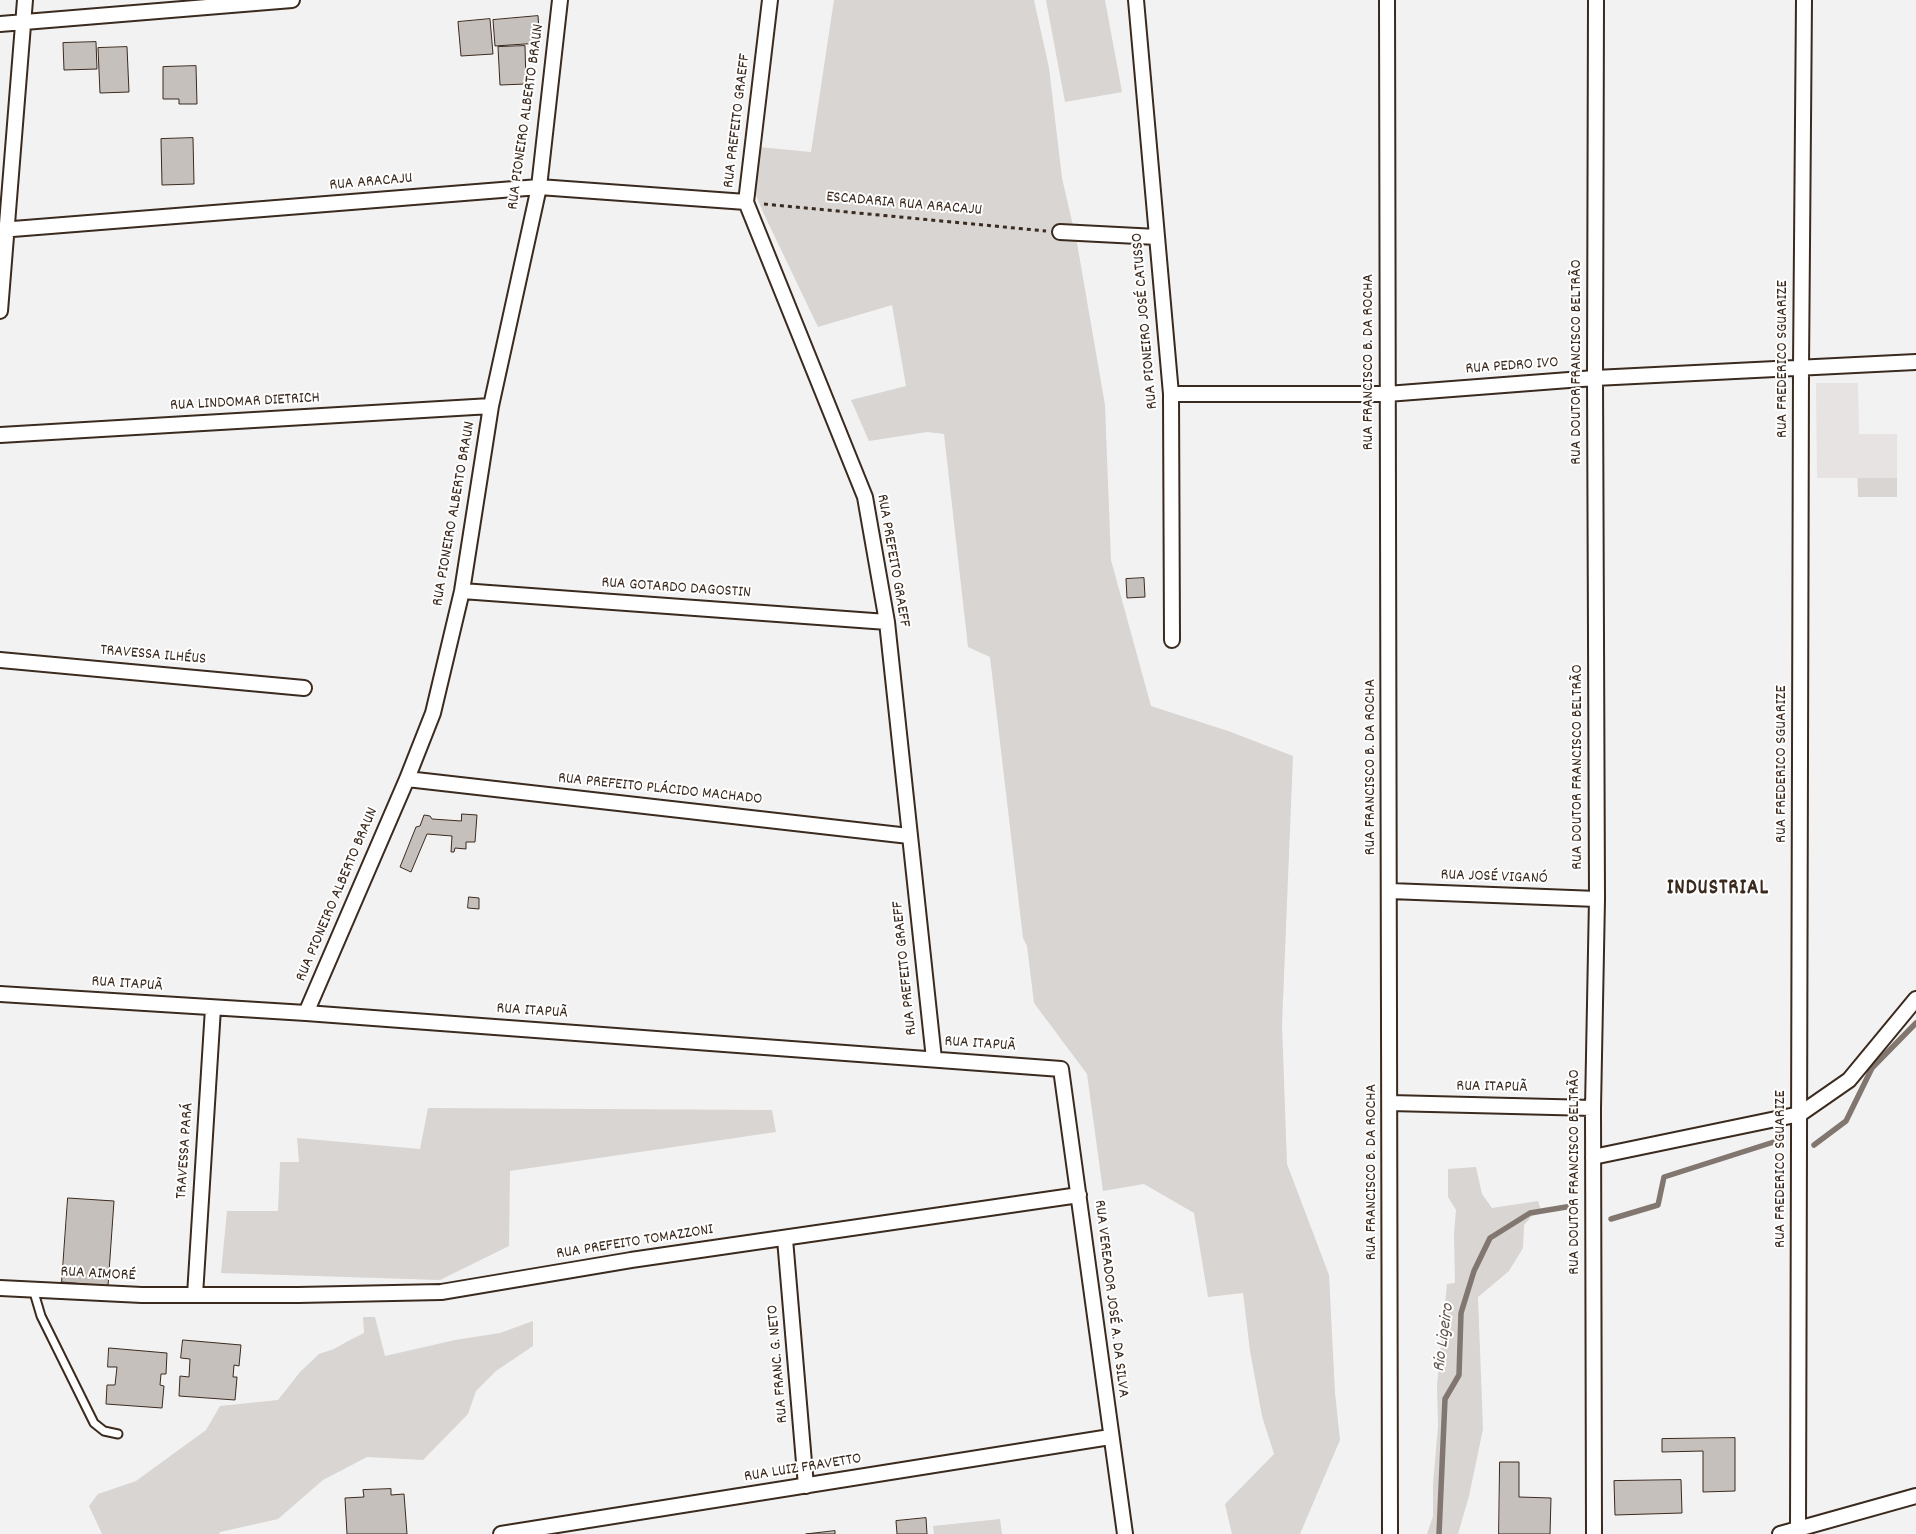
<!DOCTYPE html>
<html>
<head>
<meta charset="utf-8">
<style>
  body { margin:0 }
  canvas { display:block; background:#f3f2f2 }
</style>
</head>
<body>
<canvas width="1916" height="1534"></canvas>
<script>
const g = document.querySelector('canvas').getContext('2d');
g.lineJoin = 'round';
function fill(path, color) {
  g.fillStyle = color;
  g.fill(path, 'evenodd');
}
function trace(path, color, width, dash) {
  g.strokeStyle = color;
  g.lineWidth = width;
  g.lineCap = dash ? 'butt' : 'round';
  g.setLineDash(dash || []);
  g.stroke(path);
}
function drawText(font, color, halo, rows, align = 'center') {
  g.font = font + ' Dekko,sans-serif';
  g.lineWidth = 4;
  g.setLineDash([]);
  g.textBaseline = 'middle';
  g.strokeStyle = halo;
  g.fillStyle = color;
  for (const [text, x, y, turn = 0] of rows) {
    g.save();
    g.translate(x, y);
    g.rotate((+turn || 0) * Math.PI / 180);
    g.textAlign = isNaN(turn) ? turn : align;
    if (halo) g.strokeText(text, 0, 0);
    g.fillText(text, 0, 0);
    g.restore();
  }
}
fill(new Path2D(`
  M1816 383H1858L1859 434H1897V497H1858L1857 478H1817Z`), '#e6e3e2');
fill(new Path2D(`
  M834 0H1034L1049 68 1062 178 1077 243 1105 405 1111 560 1151 706 1231 732 1293 756 1282 1025 1287 1164 1329 1275 1335 1393 1340 1440 1300 1534H1232L1225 1504 1274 1454 1262 1416 1250 1351 1243 1293 1208 1297 1194 1213 1144 1184 1103 1191 1087 1074 1034 1003 1027 946 1023 938 990 657 968 647 944 434 927 432 869 441 851 400 906 386 892 305 818 327 762 210 754 190 759 147 811 152Z
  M1046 0H1105L1122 92 1065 102Z
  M1858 478H1897V497H1858Z
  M428 1108 772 1110 776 1132 510 1171 509 1246 440 1280 221 1273 227 1211H278L280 1162H299L297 1138 420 1149Z
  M1476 1167 1482 1194 1492 1208 1538 1201 1542 1213 1532 1216 1524 1225 1523 1248 1509 1271 1478 1297 1483 1429 1469 1496 1458 1534H1427L1433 1516V1484L1438 1426 1437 1385 1447 1284 1455 1283 1454 1234 1456 1210 1448 1197V1169Z
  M363 1317H375L385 1356 455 1340 500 1333 533 1321V1346L496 1371 476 1391 468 1414 423 1460 367 1457 323 1480 278 1519 220 1532 219 1534H102L89 1506 98 1494 136 1481 206 1430 220 1406 278 1400 300 1372 319 1354 334 1349 348 1341 364 1333Z
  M1000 1519 1002 1534H934L933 1526Z`), '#d8d5d2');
trace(new Path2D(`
  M1814 1145 1846 1121 1872 1068 1916 1023
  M1611 1219 1658 1205 1664 1177 1777 1141
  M1439 1534 1445 1399 1459 1375 1461 1313 1474 1271 1490 1238 1530 1213 1572 1206`), '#827770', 5.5);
const building = new Path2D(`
  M538 16 540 43 495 46 493 20Z
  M490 19 493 54 461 56 458 22Z
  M96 42 97 69 64 70 63 43Z
  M525 46 526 84 500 85 498 47Z
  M127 47 129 92 100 93 98 48Z
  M196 66 197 104H179V99H163V67Z
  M193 138 194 184 162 185 161 139Z
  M1144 578 1145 597 1127 598 1126 579Z
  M462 814 477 815 475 842H466V849L455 848 454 852H451L452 836 427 834 411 872 400 867 416 827 420 826 424 815 430 816 432 819 461 821Z
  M469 897 479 898V909L468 908Z
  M68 1198 114 1201 108 1286 62 1282Z
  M183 1340 241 1345 239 1366 234 1365 233 1377H237L235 1400 179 1396 180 1376 189 1377 190 1359 181 1358Z
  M109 1348 167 1353 166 1374H161L160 1385 164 1386 162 1408 106 1404 107 1385H115L117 1367H108Z
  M1735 1438V1491L1703 1492V1451L1662 1452V1439Z
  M1500 1462H1519V1497L1551 1498 1550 1534H1499Z
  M1681 1480 1682 1513 1615 1515 1614 1481Z
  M391 1489V1495L404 1494 407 1534H347L345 1498 364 1497 363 1490Z
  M926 1518 927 1534H897L896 1521Z
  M835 1531V1534H806Z`);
fill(building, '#c6c0bd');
trace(building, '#3b2a1e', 1);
const lane = new Path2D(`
  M33 1289 41 1316 94 1423 104 1431 118 1434`);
const street = new Path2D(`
  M770 0 746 202 865 497 887 622 934 1059
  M1136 0 1171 394 1172 640
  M1387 0 1390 1534
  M0 24 292 0
  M0 230 539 187 746 202
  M1060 232 1157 237
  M0 311 25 0
  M1171 394H1387L1595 378 1916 362
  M0 435 491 406
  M462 591 887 622
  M0 660 304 688
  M407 779 909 836
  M1390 891 1597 899
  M0 994 306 1013 1061 1069 1125 1534
  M306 1013 407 779 433 713 462 591 491 406 539 187 560 0
  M1390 1103 1593 1108
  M1593 1157 1800 1114 1849 1080 1916 999
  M785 1239 806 1486
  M0 1288 142 1295H298L441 1292 631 1260 1079 1195
  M195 1295 213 1008
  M1798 1529 1801 367 1804 0
  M501 1534 1110 1437
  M1594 1534 1593 1108 1597 899 1595 378 1596 0
  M1780 1534 1916 1496`);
trace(lane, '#3b2a1e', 11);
trace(street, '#3b2a1e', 18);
trace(new Path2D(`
  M764 204 1046 231`), '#3b2a1e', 3, [4, 4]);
trace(lane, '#fff', 7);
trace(street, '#fff', 14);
drawText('16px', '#3b2a1e', '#fff', [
  ["RUA PIONEIRO ALBERTO BRAUN",527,117,-82],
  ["RUA PREFEITO GRAEFF",738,121,-83],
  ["RUA ARACAJU",371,183,-5],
  ["ESCADARIA RUA ARACAJU",904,205,5],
  ["RUA PIONEIRO JOSÉ CATUSSO",1146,321,-95],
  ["RUA FREDERICO SGUARIZE",1784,359,-90],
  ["RUA FRANCISCO B. DA ROCHA",1370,362,-90],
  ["RUA DOUTOR FRANCISCO BELTRÃO",1578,362,-90],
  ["RUA PEDRO IVO",1512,367,-4],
  ["RUA LINDOMAR DIETRICH",245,403,-3],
  ["RUA PIONEIRO ALBERTO BRAUN",455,514,-80],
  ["RUA PREFEITO GRAEFF",892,561,80],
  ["RUA GOTARDO DAGOSTIN",676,589,4],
  ["TRAVESSA ILHÉUS",153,656,5],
  ["RUA FREDERICO SGUARIZE",1783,764,-90],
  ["RUA FRANCISCO B. DA ROCHA",1372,767,-90],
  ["RUA DOUTOR FRANCISCO BELTRÃO",1579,767,-90],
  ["RUA PREFEITO PLÁCIDO MACHADO",660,790,6],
  ["RUA JOSÉ VIGANÓ",1494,878,2],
  ["RUA PIONEIRO ALBERTO BRAUN",338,895,-67],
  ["RUA PREFEITO GRAEFF",906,968,-96],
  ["RUA ITAPUÃ",127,985,4],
  ["RUA ITAPUÃ",532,1012,4],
  ["RUA ITAPUÃ",980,1045,4],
  ["RUA ITAPUÃ",1492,1088,1],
  ["TRAVESSA PARÁ",186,1151,-86],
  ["RUA FREDERICO SGUARIZE",1782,1169,-90],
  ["RUA FRANCISCO B. DA ROCHA",1373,1172,-90],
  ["RUA DOUTOR FRANCISCO BELTRÃO",1576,1172,-90],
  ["RUA PREFEITO TOMAZZONI",635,1243,-9],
  ["RUA AIMORÉ",98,1275,3],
  ["RUA VEREADOR JOSÉ A. DA SILVA",1110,1299,83],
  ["RUA FRANC. G. NETO",779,1364,-95],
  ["RUA LUIZ FRAVETTO",803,1469,-9]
]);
drawText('italic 18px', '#65574e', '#fff', [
  ["Rio Ligeiro",1445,1338,-82]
]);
g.letterSpacing = '1px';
drawText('bold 21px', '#3b2a1e', '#fff', [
  ["INDUSTRIAL",1718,890]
]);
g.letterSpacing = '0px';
</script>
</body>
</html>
